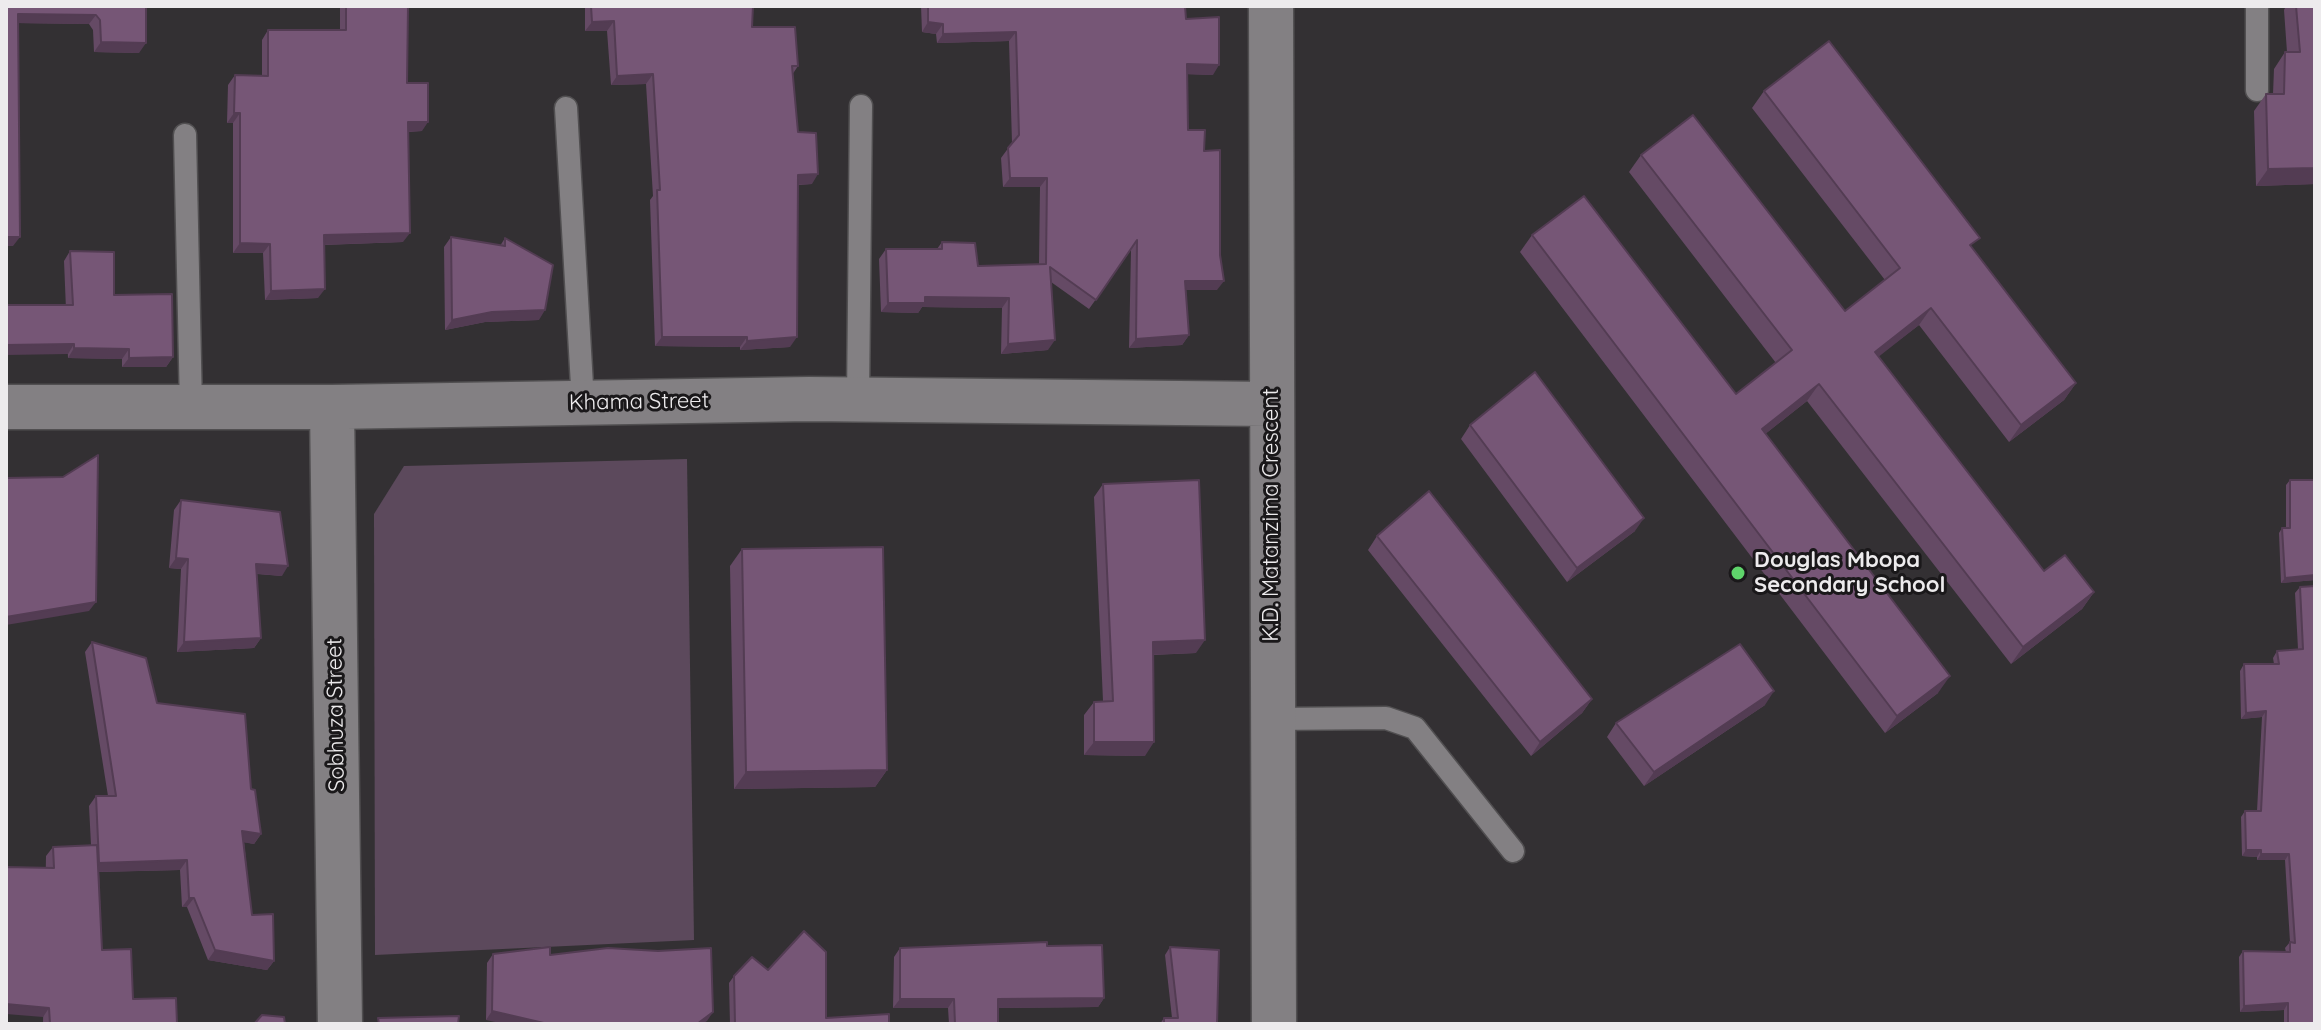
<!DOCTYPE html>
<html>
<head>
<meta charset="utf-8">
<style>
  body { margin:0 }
  #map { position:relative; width:2321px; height:1030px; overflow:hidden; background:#333033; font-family:Quicksand,sans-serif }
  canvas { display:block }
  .frame { position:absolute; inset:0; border:8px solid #edebed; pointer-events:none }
</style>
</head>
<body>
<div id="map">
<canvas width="2321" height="1030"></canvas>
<div class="frame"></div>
</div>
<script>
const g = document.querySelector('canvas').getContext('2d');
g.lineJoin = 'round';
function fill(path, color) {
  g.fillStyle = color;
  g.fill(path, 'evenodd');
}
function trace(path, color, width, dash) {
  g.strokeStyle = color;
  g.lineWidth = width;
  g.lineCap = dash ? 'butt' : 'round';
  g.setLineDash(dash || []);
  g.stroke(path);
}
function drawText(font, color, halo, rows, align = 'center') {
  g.font = font + ' Quicksand,sans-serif';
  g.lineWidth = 6;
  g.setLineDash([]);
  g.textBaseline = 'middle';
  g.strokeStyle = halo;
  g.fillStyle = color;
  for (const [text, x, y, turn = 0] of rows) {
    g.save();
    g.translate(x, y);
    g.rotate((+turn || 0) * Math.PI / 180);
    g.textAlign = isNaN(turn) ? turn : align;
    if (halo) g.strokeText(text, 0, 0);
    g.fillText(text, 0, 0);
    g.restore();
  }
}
fill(new Path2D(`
  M687 459 694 940 375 955 374 514 404 466Z`), '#5c495c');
const service = new Path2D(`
  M2257 6V90
  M566 108 583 403
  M185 135 191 407
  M858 400 861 106
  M1272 719 1386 718 1415 728 1513 851`);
const minor = new Path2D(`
  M1271 6 1274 1024
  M6 407H332L809 399 1271 404
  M332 407 340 1024`);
trace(service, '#514f51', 25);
trace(minor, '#514f51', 47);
trace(service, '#838083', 22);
trace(minor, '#838083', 44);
fill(new Path2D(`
  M6 6H146L139 53 94 52 93 30 89 24 18 23 13 246H6Z
  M340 6H408L407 83 422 131 408 132 403 242 324 245 318 298 265 300 263 253H233V123H227L228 85 235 75 262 76V40L268 30H340Z
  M585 6H753L752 27 798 66 792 75 798 132 812 184 798 185 790 347 740 350V347L655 346 650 200 653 196 646 84 611 85 607 31H585Z
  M921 6H1185L1186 19 1213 75 1187 74 1188 130 1204 151 1217 290H1186L1189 335 1182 345 1129 348 1131 250 1089 309 1051 282 1048 350 1001 354 1002 308 922 307 918 313 881 312 879 259 886 249H937L942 242 978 266 1039 264 1040 187H1003L1001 158 1012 143 1009 41 937 43 936 34 922 32Z
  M2286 6H2315V184L2256 186 2254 111 2266 94H2273L2274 69 2285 52H2287L2284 10Z
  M1764 91 1973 249 2076 383 2064 400 2009 442 1919 325 1878 356 2044 571 2094 592 2082 609 2011 664 1807 401 1765 434 1938 693 1885 733 1520 252 1532 235 1736 394 1776 363 1629 172 1641 155 1845 311 1885 280 1752 108Z
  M451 237 500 246 505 238 539 320 485 322 445 330 444 247Z
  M70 251 114 295 173 357 166 367H122V359L68 358 64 261Z
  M1470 425 1635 531 1567 582 1461 439Z
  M2290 480H2315V580L2281 583 2279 533 2282 528H2286V485Z
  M1103 484 1196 653 1153 655 1145 756 1084 755V715L1094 702 1103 701 1094 497Z
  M181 500 282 576 257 574 261 638 254 648 177 652 181 569 169 568 174 510Z
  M1377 536 1592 699 1582 713 1531 756 1368 550Z
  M742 549 887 770 875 787 734 789 730 566Z
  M2315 586V1024H2284V1010L2240 1012 2239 957 2243 951 2286 952 2285 948 2290 942 2285 860H2257V857L2242 856 2241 817 2245 811H2257L2262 717 2241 719 2240 671 2244 664H2274L2273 658 2277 651 2298 649 2295 593 2300 587Z
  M92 642 251 789 261 834 254 844 244 842 252 915 274 961 267 970 208 960 187 907H182L180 870 99 872 102 950 133 999 177 1024H43L46 856 53 847 91 845 89 806 96 796H108L85 652Z
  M1765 705 1644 786 1607 737 1616 723Z
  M1047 946 1104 998 1098 1007 998 1008V1024H949L948 1008H893L894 957 900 948Z
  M1170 947 1217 1024H1160L1164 1018H1172L1165 955Z
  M658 951 707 1021 486 1020 487 963 493 954 550 955Z
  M734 976 826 1018 889 1024H730L729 983Z`), '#654a65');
fill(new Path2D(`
  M18 14 96 15 89 24 11 23Z
  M614 21 607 31H585L592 22Z
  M928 22 943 24 936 34 922 32Z
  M1016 32 1009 41 937 43 943 34Z
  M101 42 146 43 139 53 94 52Z
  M1187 64 1219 65 1213 75 1180 74Z
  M653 74 646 84 611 85 617 76Z
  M234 113H240L233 123H227Z
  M408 122H428L422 131 402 132Z
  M2315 168V184L2256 186 2268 169Z
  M818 174 812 184 791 185 798 175Z
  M1010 178H1047L1040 187H1003Z
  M410 233 403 242 317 245 324 235Z
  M6 237H20L13 246H6Z
  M240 243 270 244 263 253H233Z
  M1185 281H1224L1217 290H1178Z
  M325 289 318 298 265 300 271 291Z
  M925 297 1009 298 1002 308 922 307 918 313 881 312 888 303Z
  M1931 308 1919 325 1863 369 1875 352Z
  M545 310 539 320 485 322 445 330 452 320 492 312Z
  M1189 335 1182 345 1129 348 1136 339Z
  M662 337H747L740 347 655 346Z
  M797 337 790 347 740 350 747 341Z
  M1055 340 1048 350 1001 354 1008 344Z
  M74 344 68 354 6 355V345Z
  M74 348 129 349 122 359 68 358Z
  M173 357 166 367H122L129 358Z
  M2076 383 2064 400 2009 442 2021 425Z
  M1819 384 1807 401 1750 446 1762 429Z
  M1644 518 1635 531 1567 582 1577 568Z
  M176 558 188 559 181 569 169 568Z
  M256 564 288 566 282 576 249 573Z
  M2315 575V580L2281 583 2285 578Z
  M2094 592 2082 609 2011 664 2023 647Z
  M96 602 89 611 6 625V617Z
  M261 638 254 648 177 652 184 642Z
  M1205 640 1196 653 1144 655 1153 642Z
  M1950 676 1938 693 1885 733 1897 716Z
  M1774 691 1765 705 1644 786 1654 772Z
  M1592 699 1582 713 1531 756 1540 742Z
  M2266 711 2262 717 2241 719 2246 713Z
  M1094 742H1154L1145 756 1084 755Z
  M887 770 875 787 734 789 746 772Z
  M242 831 261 834 254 844 235 841Z
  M2246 850H2261L2257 857 2242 856Z
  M2261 854H2289L2285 860H2257Z
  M187 860 180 870 92 872 99 863Z
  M189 898H194L187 907H182Z
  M215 950 274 961 267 970 208 960Z
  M1104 998 1098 1007 992 1008 998 999Z
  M900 999H954L948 1008H893Z
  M2288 1003 2284 1010 2240 1012 2244 1006Z
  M6 1004 49 1008 43 1017 6 1014Z
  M492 1011 548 1024H504L486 1020Z
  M713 1012 707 1021 702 1024H697Z`), '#533c53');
const building = new Path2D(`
  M6 6H146V43L101 42 100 20 96 15 18 14 20 237H6Z
  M346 6H408L407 83H428V122H408L410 233 324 235 325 289 271 291 270 244 240 243V113H234L235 75 268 76V30H346Z
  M591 6H753L752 27H795L798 66H792L798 132 816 133 818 174 798 175 797 337 747 341V337H662L657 190H660L653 74 617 76 614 21 592 22Z
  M928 6H1185L1186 19 1219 17V65L1187 64 1188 130H1205L1204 151 1220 150V255L1224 281H1185L1189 335 1136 339 1137 240 1096 300 1050 267 1055 340 1008 344 1009 298 925 297V303H888L886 249H942V242L975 243 978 266 1046 264 1047 178H1010L1008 148 1019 135 1016 32 943 34V24L928 22Z
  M2296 6H2315V168L2268 169 2266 94H2284L2285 52H2300Z
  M1829 41 1980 238 1970 245 2076 383 2021 425 1931 308 1875 352 2044 571 2065 555 2094 592 2023 647 1819 384 1762 429 1950 676 1897 716 1532 235 1584 196 1736 394 1792 350 1641 155 1693 115 1845 311 1900 268 1764 91Z
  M451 237 505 246V238L553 265 545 310 492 312 452 320Z
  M70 251 114 252V295L172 294 173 357 129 358V349L74 348V344L6 345V305H73Z
  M1535 372 1644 518 1577 568 1470 425Z
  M98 455 96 602 6 617V478L63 477Z
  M1199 480 1205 640 1153 642 1154 742H1094V702L1113 701 1103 484Z
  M2290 480H2315V575L2285 578 2282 528H2290Z
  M1429 491 1592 699 1540 742 1377 536Z
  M181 500 280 512 288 566 256 564 261 638 184 642 188 559 176 558Z
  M883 547 887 770 746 772 742 549Z
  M2315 586V1024H2288V1003L2244 1006 2243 951 2290 952V942L2295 943 2289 854H2261V850H2246L2245 811H2261L2266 711 2246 713 2244 664H2279L2277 651 2303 649 2300 587Z
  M92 642 146 658 157 703 245 714 251 789 255 790 261 834 242 831 252 915 273 914 274 961 215 950 194 898H189L187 860 99 863 96 796H116Z
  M1740 644 1774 691 1654 772 1616 723Z
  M97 845 102 950 131 949 133 999 176 998 177 1024H50L49 1008 6 1004V867L54 868 53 847Z
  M804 931 826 952V1018L889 1014V1024H735L734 976 752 957 768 970Z
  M1047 942V946L1102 945 1104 998 998 999V1024H955L954 999H900V948Z
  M550 947V955L608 948 658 951 711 948 713 1012 697 1024H548L492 1011 493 954Z
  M1170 947 1219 950 1217 1024H1164V1018H1178Z
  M262 1015 284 1017 285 1024H254Z
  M459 1016 458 1024H379L378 1018Z`);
fill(building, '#765676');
trace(building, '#533c53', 2);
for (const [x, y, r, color] of [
  [1738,573,8,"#5fd56b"]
]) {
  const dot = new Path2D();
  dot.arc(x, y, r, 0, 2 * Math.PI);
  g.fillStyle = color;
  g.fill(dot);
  trace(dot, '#1a181a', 3);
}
drawText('22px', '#edebed', '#1a181a', [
  ["Khama Street",639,402,-1],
  ["K.D. Matanzima Crescent",1271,515,-90],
  ["Sobhuza Street",336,715,-91]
]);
drawText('bold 22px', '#edebed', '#1a181a', [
  ["Douglas Mbopa",1754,560],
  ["Secondary School",1754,585]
], 'left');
</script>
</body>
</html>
